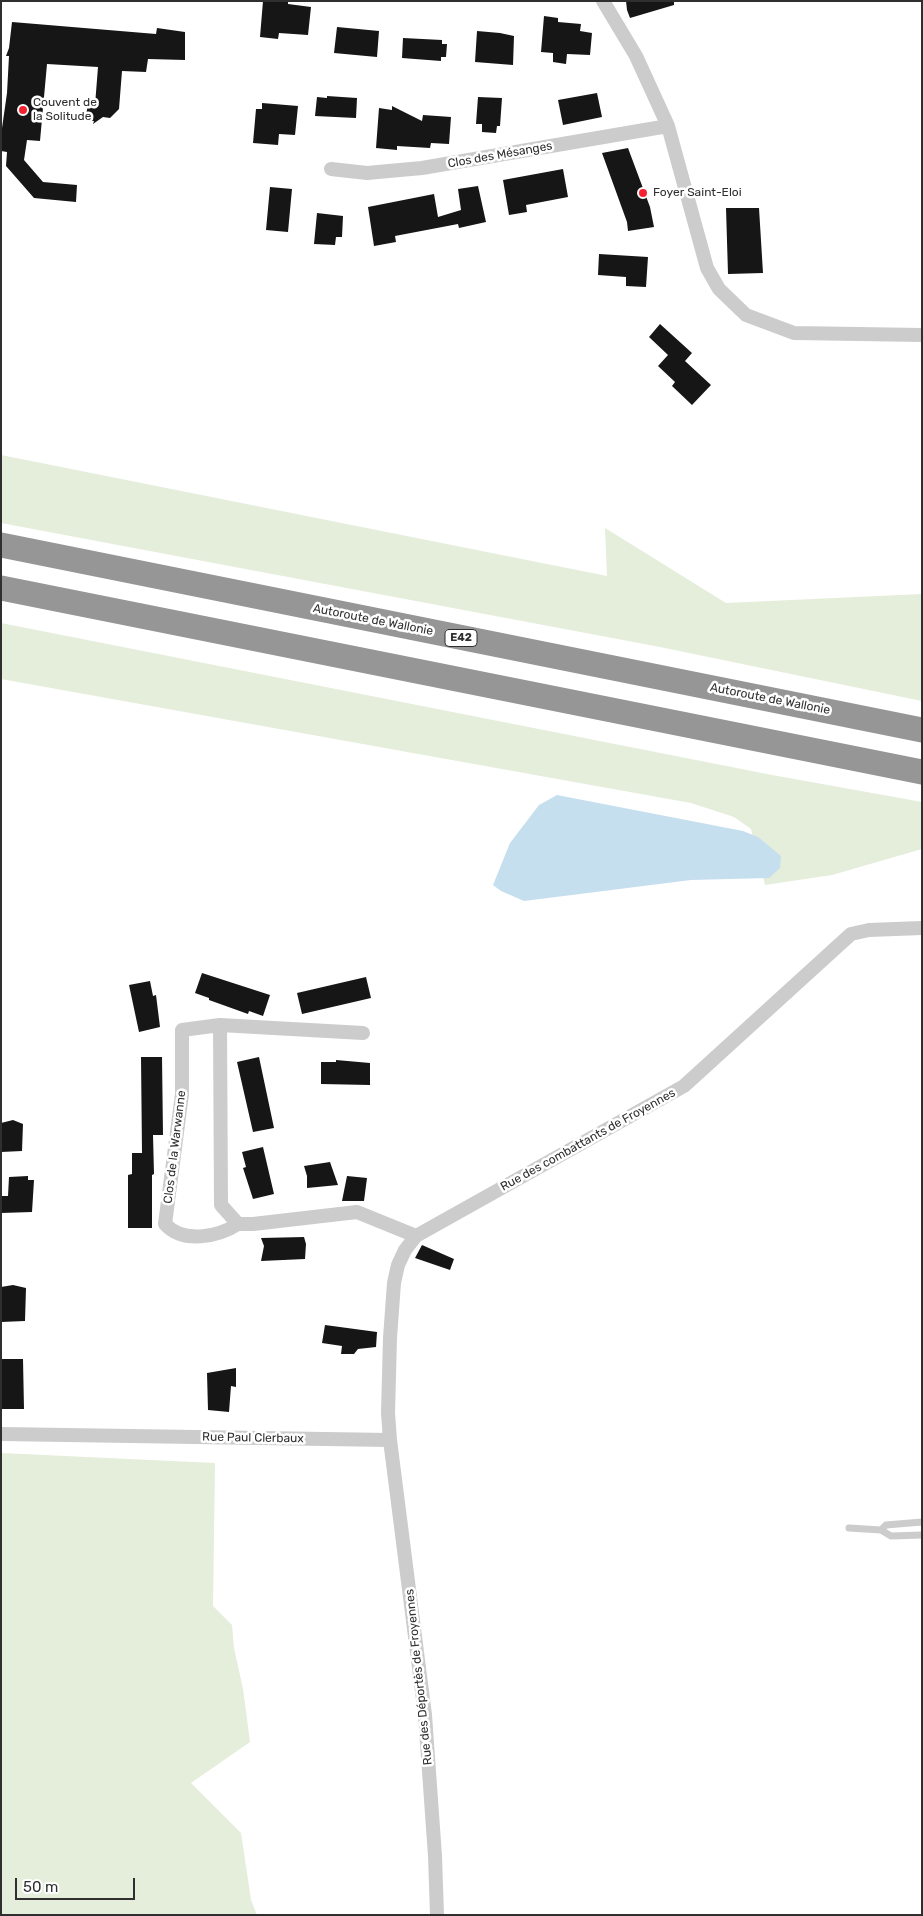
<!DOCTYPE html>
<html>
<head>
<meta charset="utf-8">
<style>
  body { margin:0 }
  #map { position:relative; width:923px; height:1916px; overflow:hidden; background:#fff; font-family:Rubik,sans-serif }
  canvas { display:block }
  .frame { position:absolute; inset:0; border:2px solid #2f2f2f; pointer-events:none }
  .scale { position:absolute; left:15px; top:1878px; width:120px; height:22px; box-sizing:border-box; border:2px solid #2f2f2f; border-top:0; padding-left:6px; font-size:15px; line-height:18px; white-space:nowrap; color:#2f2f2f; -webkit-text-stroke:4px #fff; paint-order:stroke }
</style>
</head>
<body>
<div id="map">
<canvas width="923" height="1916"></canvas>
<div class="frame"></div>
<div class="scale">50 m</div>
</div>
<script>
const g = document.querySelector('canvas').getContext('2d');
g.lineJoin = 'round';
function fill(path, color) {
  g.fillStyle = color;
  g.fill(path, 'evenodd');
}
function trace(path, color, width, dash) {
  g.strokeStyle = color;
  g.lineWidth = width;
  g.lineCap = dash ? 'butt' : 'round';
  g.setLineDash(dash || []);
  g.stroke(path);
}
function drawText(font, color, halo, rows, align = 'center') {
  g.font = font + ' Rubik,sans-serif';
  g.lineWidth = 5;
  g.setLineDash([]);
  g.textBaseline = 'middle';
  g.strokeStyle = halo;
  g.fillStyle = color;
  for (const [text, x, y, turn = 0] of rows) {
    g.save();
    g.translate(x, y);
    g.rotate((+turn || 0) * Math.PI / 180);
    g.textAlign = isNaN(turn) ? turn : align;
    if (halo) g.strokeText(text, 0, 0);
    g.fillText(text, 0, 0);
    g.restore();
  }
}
fill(new Path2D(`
  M1 455 607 576 605 528 726 603 922 594V701L655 646 1 523Z
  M1 623 772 775 922 802V849L832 875 765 885 751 829 734 817 691 803 1 679Z
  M1 1453 215 1463 213 1606 232 1625 234 1648 243 1689 250 1742 191 1783 241 1833 251 1900 257 1915H1Z`), '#e5eddb');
fill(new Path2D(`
  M557 795 743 831 758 837 781 856 780 868 769 878 691 880 524 901 501 891 493 885 510 843 539 805Z`), '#c6dfef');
fill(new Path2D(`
  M263 1H288V4L311 7 308 35 279 33 278 39 260 37Z
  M626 1H674V5L630 18 627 10Z
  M544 16 558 18V22L581 24 580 31 592 33 590 55 567 54 566 64 553 62V53L541 52Z
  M12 22 156 34 157 28 185 32V60L148 59 146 72 122 71 119 109 110 118 103 117 93 124 94 121H85L88 104 95 105 98 67 47 64 40 141 27 140 24 160 43 182 77 185 76 202 34 198 6 166 7 152 1 151V135L7 93 9 56H6L9 48Z
  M337 27 379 31 377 57 334 53Z
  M477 31 500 33 514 36 513 65 475 62Z
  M403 38 442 40V44H447L446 57H441V61L402 58Z
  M597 93 602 117 563 125 558 100Z
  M327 96 357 98 356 118 315 116 317 97 327 98Z
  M478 97 502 98 500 126H497L496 133 482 132V124H476Z
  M262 103 298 106 295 135 279 134 278 145 253 143 256 109H262Z
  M392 106 422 121 423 115 451 117 449 144 431 143 430 148 397 146V150L376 148 379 108 392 110Z
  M628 148 650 207 654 227 628 231 627 222 602 153Z
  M563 169 568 197 526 205 527 212 509 215 503 180Z
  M478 186 486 222 459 228 458 224 395 236 396 242 374 246 368 207 434 194 438 217 461 210 458 189Z
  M270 187 292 189 288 232 266 230Z
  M726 208H759L763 273 728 274Z
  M317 213 343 216 342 237H336L335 245 314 244Z
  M599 254 648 257 646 287 626 286V277L598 275Z
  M660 324 692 353 685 361 711 385 692 405 672 386 675 382 658 366 668 355 649 337Z
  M202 973 270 995 263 1016 249 1011 248 1014 209 1000V998L195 993Z
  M366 977 371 998 302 1014 297 993Z
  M150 981 153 996 156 995 160 1027 139 1032 129 985Z
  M141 1057H162L163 1135H153L154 1174 152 1175V1228H128V1175L132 1174V1153H142Z
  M259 1057 274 1128 253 1132 237 1062Z
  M336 1060 370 1063V1085L321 1084V1062H336Z
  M13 1120 23 1124 22 1151 1 1152V1123Z
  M263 1147 274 1194 253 1199 243 1168 246 1167 242 1152Z
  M330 1162 338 1185 307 1188V1176L304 1166Z
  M28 1176V1180H34L32 1212 1 1213V1196H8L9 1177Z
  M347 1176 367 1178 364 1201H342Z
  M304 1237 306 1244 305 1259 261 1261 264 1246 261 1238Z
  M422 1245 454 1259 450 1270 415 1258Z
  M13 1285 26 1288 25 1321 1 1322V1287Z
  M325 1325 377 1332 376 1347 358 1349 354 1354H341L342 1346 322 1343Z
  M1 1359H23L24 1409H1Z
  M236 1368V1387L231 1386 229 1412 208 1410 207 1373Z`), '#161616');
trace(new Path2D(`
  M922 1522 886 1525 881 1530 891 1536 922 1535
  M849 1528 881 1530`), '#ccc', 7);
trace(new Path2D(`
  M603 1 636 56 668 126 707 268 719 289 746 315 794 333 922 335
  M331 169 367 173 422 168 668 126
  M220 1025 182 1030V1094L165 1224C183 1244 218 1237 238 1224
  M363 1033 220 1025 221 1205 238 1224H253L357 1212 416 1236
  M1 1434 390 1440
  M437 1915 435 1856 425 1715 390 1440 388 1413 390 1338 394 1283 398 1265 405 1250 416 1236 684 1086 851 934 869 930 922 928`), '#ccc', 14);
trace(new Path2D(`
  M1 545 922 730
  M1 588 922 772`), '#969696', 25);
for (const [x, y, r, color] of [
  [23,110,5,"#f52230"],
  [643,193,5,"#f52230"]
]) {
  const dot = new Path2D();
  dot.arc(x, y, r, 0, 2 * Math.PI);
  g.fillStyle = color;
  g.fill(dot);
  trace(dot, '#fff', 2);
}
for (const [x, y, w] of [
  [461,638,32]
]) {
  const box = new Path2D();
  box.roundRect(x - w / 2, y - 8.5, w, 17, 4);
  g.fillStyle = '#fff';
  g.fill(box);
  trace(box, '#2f2f2f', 1);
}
drawText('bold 11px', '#2f2f2f', null, [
  ["E42",461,638]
]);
drawText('12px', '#2f2f2f', '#fff', [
  ["Couvent de",33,103],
  ["la Solitude",33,117],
  ["Foyer Saint-Eloi",653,193]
], 'left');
drawText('12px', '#2f2f2f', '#fff', [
  ["Clos des Mésanges",500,155,-10],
  ["Autoroute de Wallonie",373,620,11],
  ["Autoroute de Wallonie",770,699,11],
  ["Rue des combattants de Froyennes",588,1140,-29],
  ["Clos de la Warwanne",175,1147,-83],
  ["Rue Paul Clerbaux",253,1438,1],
  ["Rue des Déportès de Froyennes",419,1677,-96]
]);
</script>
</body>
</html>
